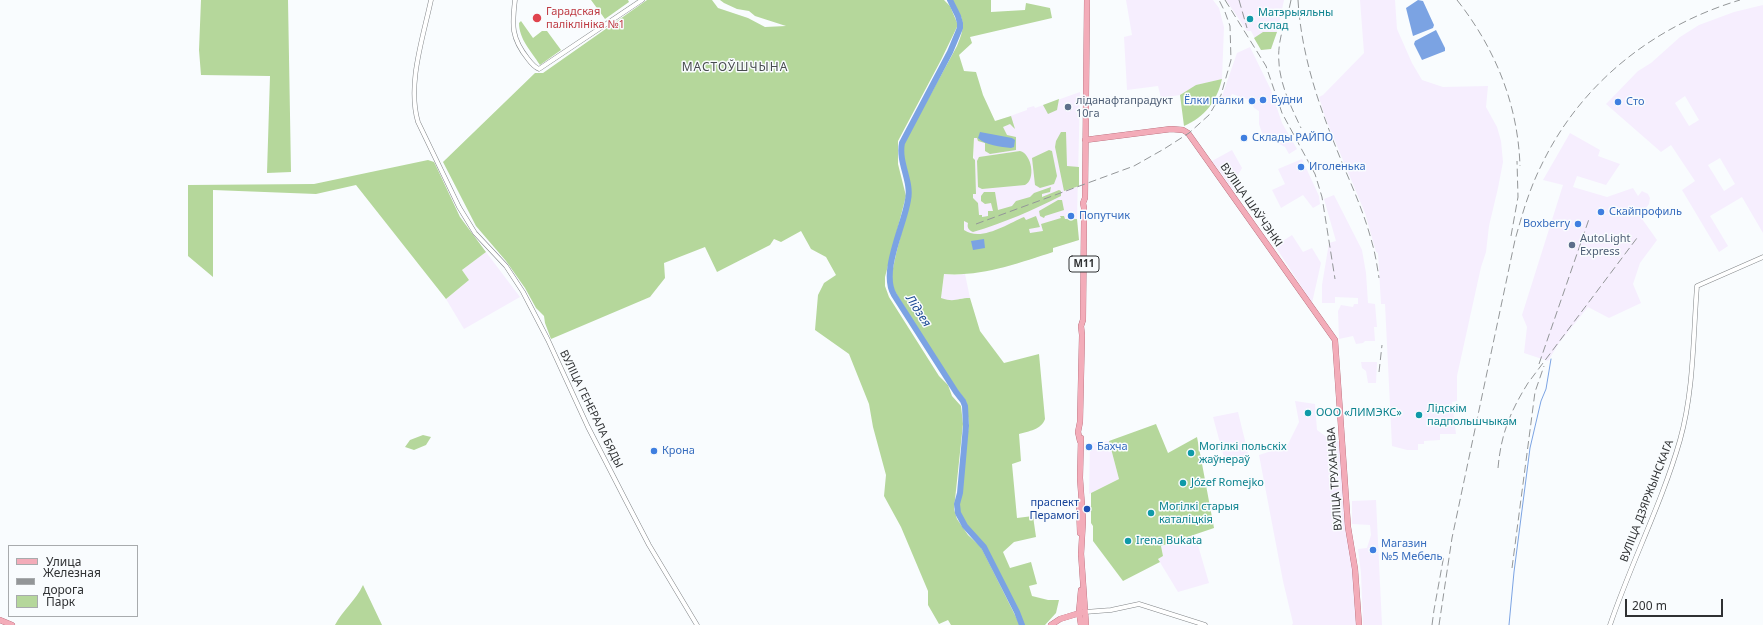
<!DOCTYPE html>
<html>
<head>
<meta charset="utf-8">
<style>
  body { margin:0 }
  #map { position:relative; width:1763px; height:625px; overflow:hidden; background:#f9fcfe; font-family:"Noto Sans",sans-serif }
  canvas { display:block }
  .legend { position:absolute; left:8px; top:545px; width:130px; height:72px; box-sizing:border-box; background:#f9fcfe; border:1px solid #a8abad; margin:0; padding:5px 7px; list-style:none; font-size:12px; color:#2f3133 }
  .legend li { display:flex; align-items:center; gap:8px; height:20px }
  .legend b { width:20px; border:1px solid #a8abad }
  .scale { position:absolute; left:1625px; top:599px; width:98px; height:18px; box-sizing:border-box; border:2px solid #2f3133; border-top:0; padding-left:5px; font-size:12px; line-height:14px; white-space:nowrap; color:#2f3133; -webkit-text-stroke:3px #f9fcfe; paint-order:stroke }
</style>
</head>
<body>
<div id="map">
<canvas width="1763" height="625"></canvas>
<ul class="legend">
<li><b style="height:5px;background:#f3acb9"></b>Улица</li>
<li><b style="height:5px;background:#939698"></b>Железная дорога</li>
<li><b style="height:11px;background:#b5d79b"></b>Парк</li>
</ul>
<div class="scale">200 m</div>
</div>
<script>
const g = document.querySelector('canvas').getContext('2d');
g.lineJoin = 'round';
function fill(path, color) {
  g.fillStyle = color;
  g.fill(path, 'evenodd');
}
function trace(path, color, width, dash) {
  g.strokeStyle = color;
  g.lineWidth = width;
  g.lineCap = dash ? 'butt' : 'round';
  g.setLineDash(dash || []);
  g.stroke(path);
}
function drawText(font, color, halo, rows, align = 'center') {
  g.font = font + ' "Noto Sans",sans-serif';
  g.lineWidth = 3;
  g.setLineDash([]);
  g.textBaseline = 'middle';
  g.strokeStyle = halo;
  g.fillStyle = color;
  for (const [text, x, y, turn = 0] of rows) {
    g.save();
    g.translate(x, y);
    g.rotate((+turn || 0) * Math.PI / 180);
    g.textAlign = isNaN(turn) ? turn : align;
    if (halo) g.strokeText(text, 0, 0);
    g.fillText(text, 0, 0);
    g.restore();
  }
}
fill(new Path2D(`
  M1126 0H1213L1219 8 1224 27 1222 79 1197 85 1180 95 1161 98 1158 86 1127 90 1124 37 1132 35Z
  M1226 0H1284L1278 29 1271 49 1261 50 1251 31H1247Z
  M1360 0H1395L1397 29 1412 63 1422 80 1443 87 1488 86 1486 107 1497 127 1501 141 1503 162 1498 188 1489 226 1486 252 1481 267 1457 376V401L1452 402 1456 434H1440V440L1424 441V444H1418V450H1407L1392 446 1385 304H1381L1378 253 1376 252 1365 213 1325 117 1319 97 1323 95 1364 53Z
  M1763 5V233L1742 197 1710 216 1728 246 1719 252 1682 190 1695 181 1671 145 1661 152 1606 104 1638 71 1651 63 1680 37 1699 25 1734 12ZM1685 96 1699 120 1689 126 1675 103ZM1720 158 1735 184 1724 191 1708 165Z
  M1250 47 1271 90 1282 123 1297 149 1289 154 1285 147 1263 136 1259 124V111L1254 108 1249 100 1232 94 1228 101 1221 99 1237 53Z
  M1080 92 1077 219 1079 240 1053 248V252L1002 268 963 252 966 185H973L974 129 1027 110V108L1034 106 1035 108Z
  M1570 133 1600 150 1598 156 1620 164 1606 185 1577 176 1573 187 1607 197 1633 188 1638 196 1642 191 1648 194 1650 198 1649 204 1640 216 1657 240 1640 263 1633 284 1641 303 1609 318 1588 307 1559 343 1548 361 1524 353 1527 327 1522 315 1563 185 1543 180Z
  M1232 150 1242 168 1237 177 1242 188 1234 191 1212 161Z
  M1302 159 1319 196 1320 204 1313 208 1303 195 1281 208 1272 190 1285 184 1278 169Z
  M1334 195 1362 250 1366 273 1368 303 1375 304 1377 327H1374L1375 341H1365L1363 343 1356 344 1353 336 1339 339 1338 311 1341 305 1353 307 1354 304H1358V298L1335 297V303H1322V285L1329 243 1336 241 1324 199Z
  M1292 235 1303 252 1312 248 1321 263 1312 303 1275 246Z
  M486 252 520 297 464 329 446 299 469 280 462 270Z
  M944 274 958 275 965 274 970 298H963L952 302 941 299Z
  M1361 362H1377L1376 383H1368L1366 371 1362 368Z
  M1295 401 1315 404 1317 430 1332 441H1340L1345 526 1352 564 1356 625H1292L1293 623 1283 581 1259 455 1287 446 1299 422Z
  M1238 412 1249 457 1226 465 1213 417Z
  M1109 441 1119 479 1089 494 1090 443Z
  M1376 500 1382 625H1363L1361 573 1358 549 1367 548 1371 535 1370 525 1352 524V501Z
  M1195 535 1209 583 1178 592 1158 559 1163 556 1161 546Z`), '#f6eefe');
fill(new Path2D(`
  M201 0H288L291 172 267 173 270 76 201 75 199 50Z
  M591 0H628L629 2 605 19Z
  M647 0H712L718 8 748 18 765 27 786 26 755 16 749 11 737 9 724 3 720 0H944L950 6 958 25 941 60 898 141V164L906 196 885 277V286L889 297 939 376 948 385 952 396 961 406 963 424 954 509 957 519 968 535 981 547 1020 625H951L948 620 939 624 928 605V591L901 527 884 496 886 475 873 427 869 404 849 354 815 330 818 295 824 283 836 275 826 257 811 249 801 231 781 242 774 239 770 245 717 272 705 247 664 263 665 278 650 297 551 339 545 323 544 316 536 308 525 288 506 261 476 226 443 162 535 73H543Z
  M950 0H991V12L1025 10 1026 3 1050 8 1052 18 970 37 972 43 959 55 964 71 976 72 983 95 995 121 1011 116 1015 129 1010 124 1003 127 1007 135 1016 137V150L990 154 985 151V143L978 141 977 138H974L973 158 975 160 976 194H973V198L978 203 979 215H982V217L988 216V211H993L991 203 985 204 981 201V196L984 192H995L998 210 1012 206 1016 201 1030 197 1034 193 1051 187 1050 192 1042 194V197L1059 190 1061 191V196C1033 210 1004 223 973 232 968 230 967 227 968 223L964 221V230C981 242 1007 224 1024 217L1026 220 1036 216 1040 227 1029 229 1030 233 1043 231 1041 224 1061 218 1060 216H1064L1065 219H1077L1079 240 1053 248V252C1019 263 981 277 944 274L941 298C955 303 957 298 970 298L980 331 1004 363 1039 354 1045 419C1041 430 1029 431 1019 434L1021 461 1012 464 1017 518 1033 516 1036 537 1014 542 1003 552 1010 568 1031 562 1037 584 1029 586 1032 596 1048 600H1059L1056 613 1045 625H1024L984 544 972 532 961 516 958 509 969 424 966 401 944 372 891 285V278L896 254 911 195 907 170 904 162V143L957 46C966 25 965 18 950 0Z
  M521 21 533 38 542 31H547L561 50 540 65C531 51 519 39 519 23Z
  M1263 32H1277L1271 49 1261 50 1254 38Z
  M1222 79C1217 101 1205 117 1184 126L1180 95 1196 85Z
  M1059 99 1057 110 1048 114 1043 105Z
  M1061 132H1066L1067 166 1079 167V186L1064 191 1055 147 1056 141Z
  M1049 150 1052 151 1057 176 1054 184 1040 188 1035 185 1032 158Z
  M1020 151C1032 154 1036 180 1025 185L982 189 978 187 977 161 979 157Z
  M428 160 434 162 436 166 460 217 486 252 462 270 469 280 446 299 356 185 316 194 213 190V277L188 256V185L314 184Z
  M1058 200H1062L1064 210 1045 216 1044 218 1040 216 1039 211Z
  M1156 424 1168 453 1197 437 1214 528 1161 546 1163 556 1158 559 1160 562 1123 581 1093 541V526L1091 523V493L1119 479 1109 441Z
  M423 435 431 437 426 445 414 450 405 447 410 440Z
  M363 585 382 625H335C343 610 356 600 363 585Z`), '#b5d79b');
fill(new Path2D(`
  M1418 0 1423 1 1434 25 1433 28 1413 36 1406 8Z
  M1436 30 1445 48V51L1422 60 1414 44 1415 41Z
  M980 132 1012 138 1015 140 1014 147 1011 148C1001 147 985 145 978 138Z
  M984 239 985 248 973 250 971 241Z`), '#7ba3e3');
trace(new Path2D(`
  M1509 625 1514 572 1530 448 1541 401 1546 389 1551 359`), '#7ba3e3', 1);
trace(new Path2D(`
  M950 0 958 16 960 23V28L950 52 902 143C898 163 912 181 908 200 904 226 880 272 894 295L956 392 963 401 965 406 966 426 960 493 957 504 958 513 965 526 984 547 1017 612 1022 625`), '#7ba3e3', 6);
const minor = new Path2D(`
  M431 0C423 38 407 84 418 122L459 207 475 233 506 266 523 292 548 340 588 427 625 499 649 545 697 625
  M515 0C512 25 511 38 528 59 531 63 534 67 539 69L642 0
  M1085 612 1111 610 1139 604 1205 625
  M1610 625C1631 563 1662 503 1680 440 1694 390 1693 337 1697 286L1763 257`);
const major = new Path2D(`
  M1085 140 1171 129 1183 130 1188 133 1335 340 1348 527 1355 569 1359 625
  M1081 438 1080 478 1083 520 1081 555
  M1080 441 1078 432 1080 422 1082 335 1081 326 1083 320 1084 220V208L1083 203 1085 198 1087 0
  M1079 505 1080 533
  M1081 553 1086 625
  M0 620 12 625
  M1051 625 1060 619 1083 612
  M1081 625 1079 612 1081 590`);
trace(minor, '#808487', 5);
trace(major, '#a95d6c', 6);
trace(minor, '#fff', 4);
trace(major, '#f3acb9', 5.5);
trace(new Path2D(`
  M1225 0 1266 66 1282 113 1315 174 1322 197 1335 279
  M1239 0 1247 28
  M1291 0C1289 12 1284 24 1281 36 1273 71 1287 98 1301 128
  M1298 0C1301 50 1316 98 1335 145 1347 176 1362 206 1371 239 1375 252 1377 265 1379 278
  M1457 0C1495 48 1518 104 1520 166
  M976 224 1134 166 1164 149 1189 133 1209 115 1221 95 1231 60 1230 26 1225 12 1219 0
  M1511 236 1518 197 1517 161
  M1539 364 1589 219
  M1379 372 1382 345
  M1498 468C1501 434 1510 412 1528 383L1637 238
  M1512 568 1535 392 1544 366
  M1432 625 1434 610 1444 555
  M1439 625 1452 538 1515 240C1522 215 1529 190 1541 166 1580 84 1653 26 1740 0`), '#939698', 1, [8, 4]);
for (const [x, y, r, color] of [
  [537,18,5,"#e0444e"],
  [1250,19,4,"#0f9aa8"],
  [1263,100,4,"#3f7fe0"],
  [1252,101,4,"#3f7fe0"],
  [1618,102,4,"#3f7fe0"],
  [1068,107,4,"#5c6f8a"],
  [1244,138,4,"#3f7fe0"],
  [1301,167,4,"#3f7fe0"],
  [1601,212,4,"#3f7fe0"],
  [1071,216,4,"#3f7fe0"],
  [1578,224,4,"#3f7fe0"],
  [1572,245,4,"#5c6f8a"],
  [1308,413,4,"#0f9aa8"],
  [1419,415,4,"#0f9aa8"],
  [1089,447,4,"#3f7fe0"],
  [654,451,4,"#3f7fe0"],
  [1191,453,4,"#0f9aa8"],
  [1183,483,4,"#0f9aa8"],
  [1087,509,4,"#1a4fb4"],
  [1151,513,4,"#0f9aa8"],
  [1128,541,4,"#0f9aa8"],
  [1373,550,4,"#3f7fe0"]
]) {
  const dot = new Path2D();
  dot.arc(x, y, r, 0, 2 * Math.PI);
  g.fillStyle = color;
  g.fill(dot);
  trace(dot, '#f9fcfe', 1.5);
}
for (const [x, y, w] of [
  [1084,264,30]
]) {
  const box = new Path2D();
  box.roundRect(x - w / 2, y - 8, w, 16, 3);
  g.fillStyle = '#f9fcfe';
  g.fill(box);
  trace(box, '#2f3133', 1);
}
drawText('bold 10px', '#2f3133', null, [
  ["М11",1084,264]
]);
drawText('11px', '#be3a42', '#f9fcfe', [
  ["Гарадская",546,12],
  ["паліклініка №1",546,25]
], 'left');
drawText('11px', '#0d838f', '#f9fcfe', [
  ["Матэрыяльны",1258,13],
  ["склад",1258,26],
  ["Лідскім",1427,409],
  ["падпольшчыкам",1427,422],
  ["ООО «ЛИМЭКС»",1316,413],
  ["Могілкі польскіх",1199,447],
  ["жаўнераў",1199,460],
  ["Józef Romejko",1191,483],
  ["Могілкі старыя",1159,507],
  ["каталіцкія",1159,520],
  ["Irena Bukata",1136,541]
], 'left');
drawText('11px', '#366cbe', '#f9fcfe', [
  ["Будни",1271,100],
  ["Ёлки палки",1244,101,"right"],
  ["Сто",1626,102],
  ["Склады РАЙПО",1252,138],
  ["Иголенька",1309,167],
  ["Скайпрофиль",1609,212],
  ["Попутчик",1079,216],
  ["Boxberry",1570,224,"right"],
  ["Бахча",1097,447],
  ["Крона",662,451],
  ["Магазин",1381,544],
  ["№5 Мебель",1381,557]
], 'left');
drawText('11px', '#4e5e75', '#f9fcfe', [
  ["ліданафтапрадукт",1076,101],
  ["10га",1076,114],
  ["AutoLight",1580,239],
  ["Express",1580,252]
], 'left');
drawText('11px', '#2f3133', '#f9fcfe', [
  ["ВУЛІЦА ШАЎЧЭНКІ",1251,205,55],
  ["ВУЛІЦА ГЕНЕРАЛА БЯДЫ",591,409,64],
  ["ВУЛІЦА ТРУХАНАВА",1335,479,-94],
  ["ВУЛІЦА ДЗЯРЖЫНСКАГА",1647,501,-69]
]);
drawText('11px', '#164399', '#f9fcfe', [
  ["праспект",1079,503],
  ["Перамогі",1079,516]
], 'right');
g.letterSpacing = '1px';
drawText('12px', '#484c4f', '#f9fcfe', [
  ["МАСТОЎШЧЫНА",735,68]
]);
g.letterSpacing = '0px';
drawText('italic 12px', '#184792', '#f9fcfe', [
  ["Лідзея",918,311,57]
]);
</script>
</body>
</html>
